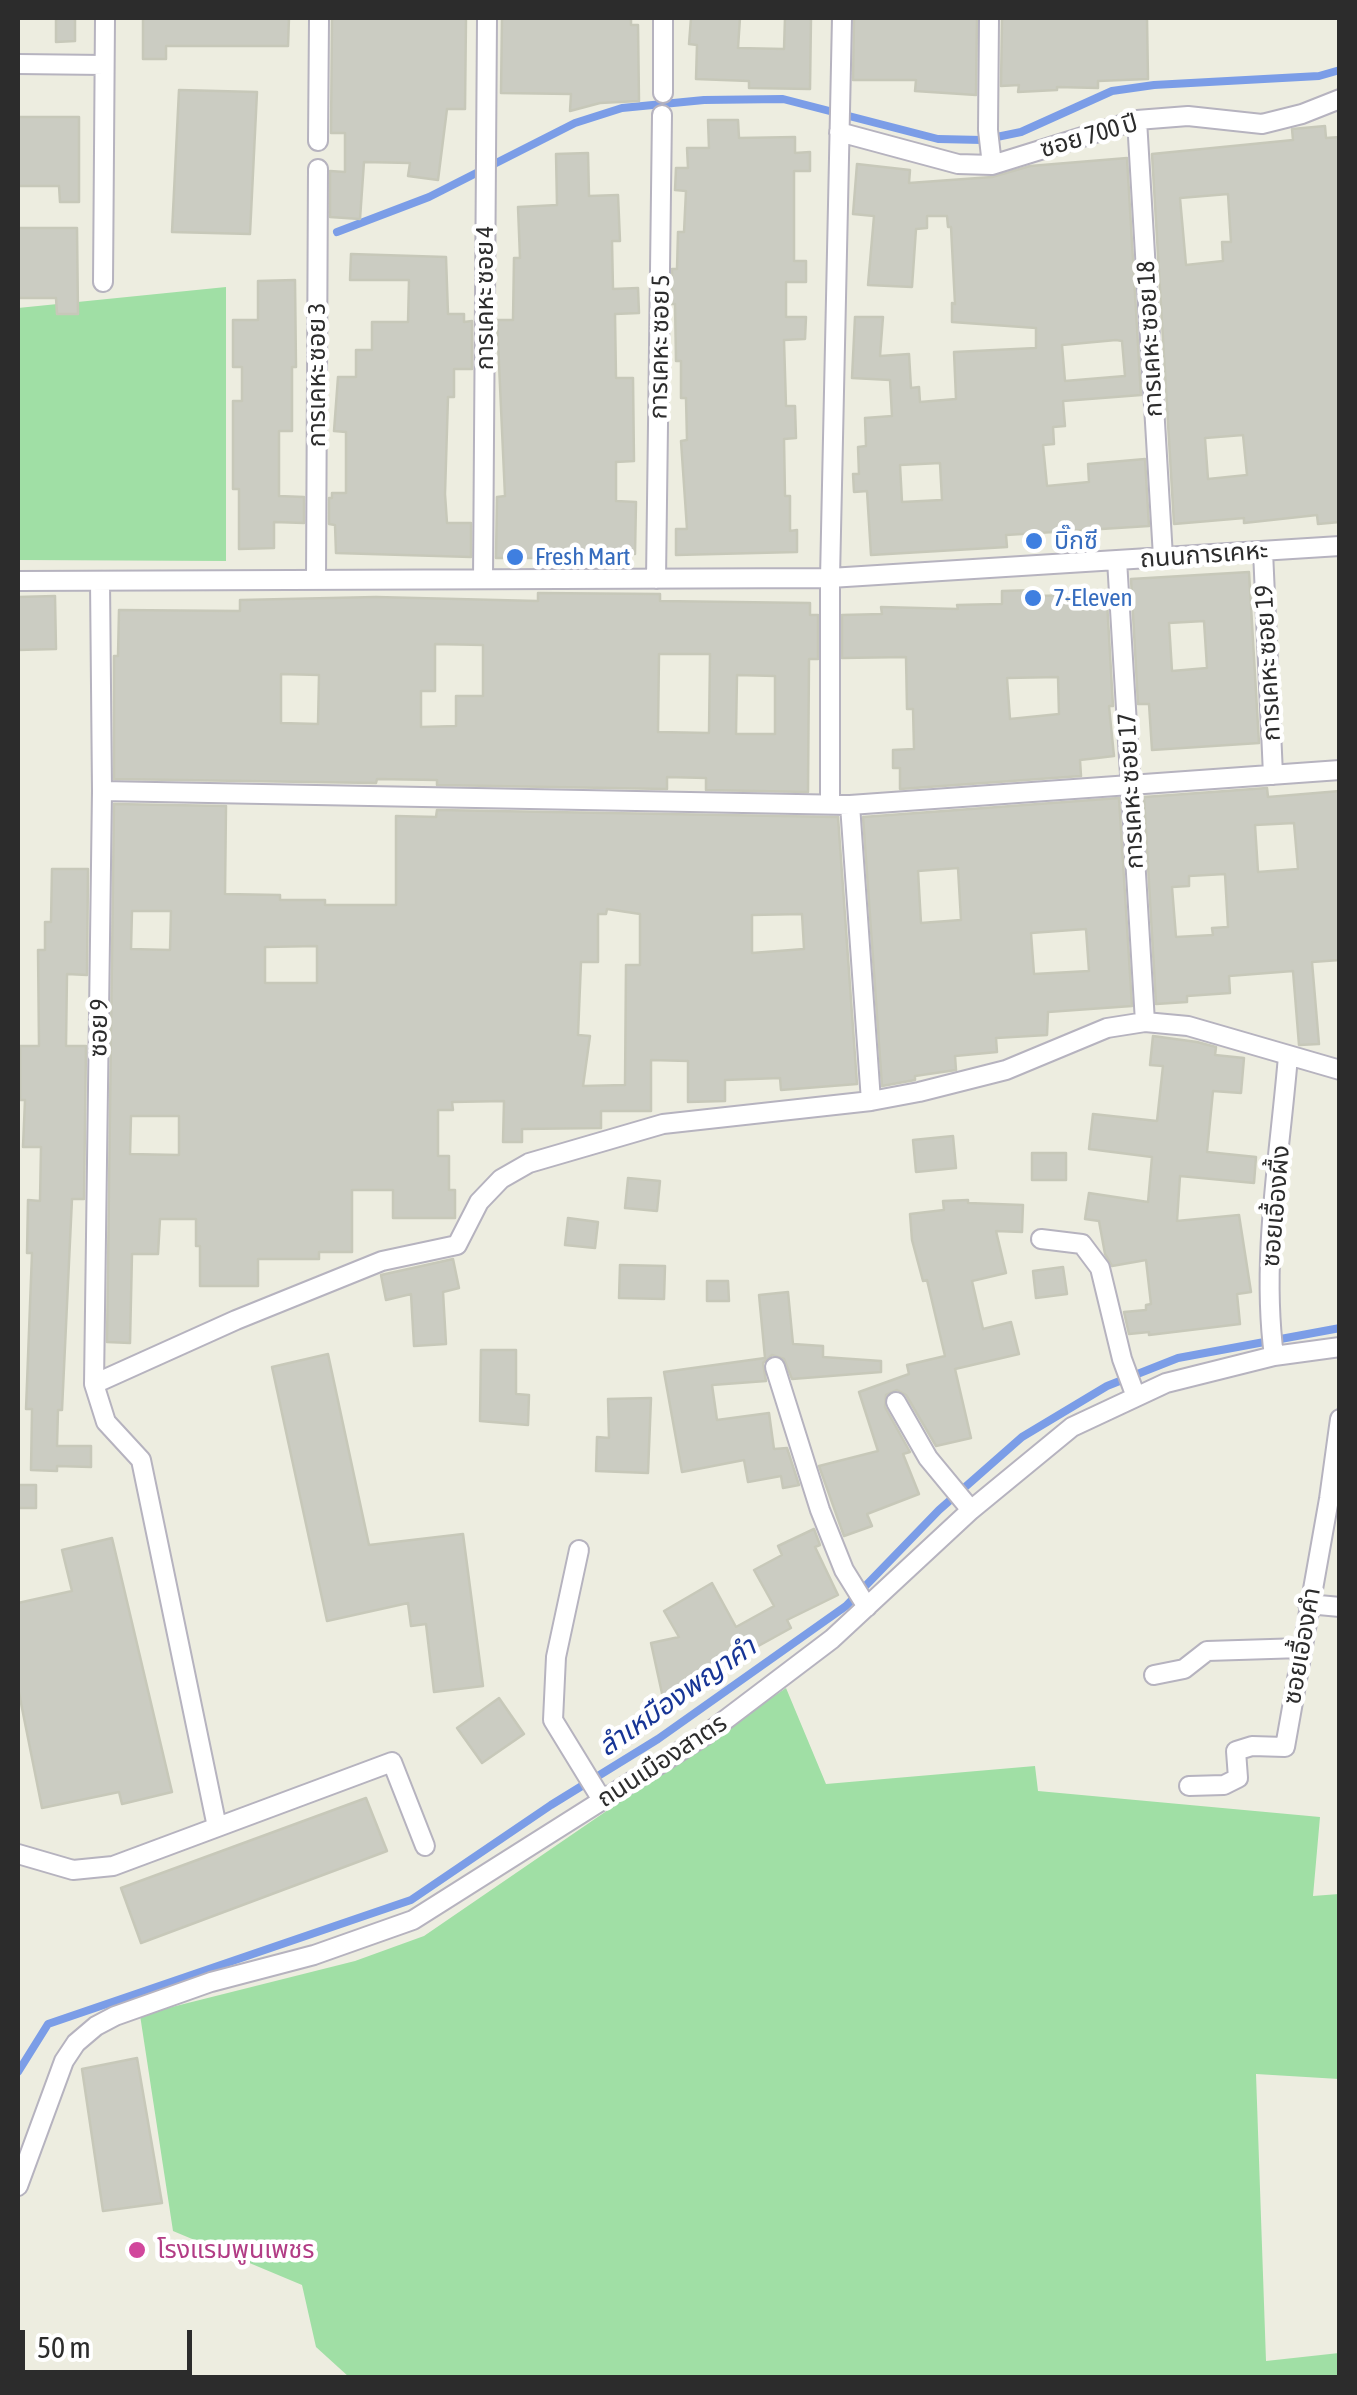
<!DOCTYPE html>
<html>
<head>
<meta charset="utf-8">
<style>
  body { margin:0 }
  #map { position:relative; width:1357px; height:2395px; overflow:hidden; background:#edede0; font-family:"Asap Condensed",sans-serif }
  canvas { display:block }
  .frame { position:absolute; inset:0; border:20px solid #2c2c2c; pointer-events:none }
  .scale { position:absolute; left:20px; top:2330px; width:172px; height:45px; box-sizing:border-box; border:5px solid #2c2c2c; border-top:0; padding-left:12px; font-size:30px; line-height:35px; white-space:nowrap; color:#2c2c2c; -webkit-text-stroke:8px #fff; paint-order:stroke }
</style>
</head>
<body>
<div id="map">
<canvas width="1357" height="2395"></canvas>
<div class="frame"></div>
<div class="scale">50 m</div>
</div>
<script>
const g = document.querySelector('canvas').getContext('2d');
g.lineJoin = 'round';
function fill(path, color) {
  g.fillStyle = color;
  g.fill(path, 'evenodd');
}
function trace(path, color, width, dash) {
  g.strokeStyle = color;
  g.lineWidth = width;
  g.lineCap = dash ? 'butt' : 'round';
  g.setLineDash(dash || []);
  g.stroke(path);
}
function drawText(font, color, halo, rows, align = 'center') {
  g.font = font + ' "Asap Condensed","Noto Sans Thai",sans-serif';
  g.lineWidth = 9;
  g.setLineDash([]);
  g.textBaseline = 'middle';
  g.strokeStyle = halo;
  g.fillStyle = color;
  for (const [text, x, y, turn = 0] of rows) {
    g.save();
    g.translate(x, y);
    g.rotate((+turn || 0) * Math.PI / 180);
    g.textAlign = isNaN(turn) ? turn : align;
    if (halo) g.strokeText(text, 0, 0);
    g.fillText(text, 0, 0);
    g.restore();
  }
}
fill(new Path2D(`
  M226 287V561L18 560V308Z
  M786 1688 826 1784 1035 1766 1038 1791 1320 1817 1313 1896 1339 1894V2079L1256 2074 1266 2361 1339 2353V2377H349L316 2347 302 2285 173 2231 140 2015 355 1961 424 1936Z`), '#a0dfa5');
trace(new Path2D(`
  M337 232 429 197 575 123 622 108 704 100 783 99 938 139 982 140 1021 132 1112 91 1154 85 1319 76 1340 70
  M18 2072 48 2024 411 1900 551 1805 658 1739 846 1606 939 1510 1022 1437 1107 1386 1178 1358 1340 1328`), '#7b9de7', 8);
const building = new Path2D(`
  M56 18H75V41L56 42Z
  M143 18H289L288 46H166V59H143Z
  M332 18H466L465 109H447L438 180 408 176 410 163 364 162 360 219 330 217V171L345 172V133H331Z
  M502 18H631V25H638L639 101 600 103 570 111 571 94 501 93Z
  M691 18H740L738 48 784 49 785 18H811L810 89 749 88V81L696 79 697 45 689 44Z
  M854 18H977L976 95 915 91 916 80H853Z
  M1002 18H1147L1148 79 1098 81V88L1057 87V90L1018 92 1019 85 1001 86Z
  M179 90 257 92 250 234 172 232Z
  M18 117H79V202H60L59 186H18Z
  M708 120H738L739 138 795 137V153L810 152V171H794V261H806V282H786V317H806L805 339 784 340 786 406H795L796 438 784 439 785 496H790V531L797 530V552L676 555V529H687L681 441 687 440 686 398H681V361H676L675 304H672V269H677L678 232H684L686 191 675 190 676 168H688L687 148H709Z
  M1325 126 1326 138 1340 137V522L1318 524 1317 515 1244 523V518L1174 524 1152 154 1293 140 1292 129ZM1228 194 1231 242H1222L1223 261 1186 265 1180 198ZM1243 435 1247 475 1208 479 1205 438Z
  M588 153 589 196 618 195 620 241H612L613 289 638 288 639 313 615 314 616 378H633L634 461 616 462V501L636 502 635 554 565 552V558H496L497 497 505 496 497 320H513L514 258H520L518 207 557 205 556 154Z
  M1127 158 1141 395 1063 401 1065 426 1053 427 1054 444 1043 445 1047 486 1089 482 1088 464 1145 459 1149 526 1006 535 1007 547 871 555 867 491 854 492 853 474H859L858 447 866 446 865 418 892 416 890 380 852 378 855 317H883L880 356 909 354 911 388 919 387 920 402 956 399 954 352 1036 348V328L952 322V303L955 304 951 227H948L947 216H927V228L916 229 912 287 868 285 874 216 853 214 857 164 910 170 909 183 992 177 1030 166ZM1116 340 1122 341 1125 376 1065 381 1062 345ZM940 463 942 500 902 502 900 465Z
  M18 228H77L78 314H57L56 298H18Z
  M351 254 446 257 448 314H464V322L472 321V369H454V397H448L445 494 447 523H471V557L336 553 335 525 329 524V498H332V493H346V432L334 431 338 377H356V350H372V322H408L409 280H350Z
  M295 280 296 367H292V431H279V496L304 497V523L274 522V548L239 549V489H233V401H242V367H233V320H258V281Z
  M1249 572 1259 743 1152 750 1149 704H1138L1131 579ZM1204 621 1207 668 1172 671 1169 623Z
  M1038 590V596L1074 595V602L1107 601 1113 706H1109L1114 756 1080 760 1081 776 900 789V768H893V750L914 749 913 709H907L906 657 842 658V615L882 614 881 607 958 609 957 605 1002 604V591ZM1058 677 1059 714 1010 719 1007 678Z
  M538 593 660 594V601L810 603V615H818V659H809L808 792 706 790V778L667 777V789L437 785V780L377 779 376 783 114 779V656H118L119 610 240 611V600L376 597 538 601ZM435 644 483 645V696H456V726L421 727V691H435ZM659 654H710L709 733 658 732ZM281 674 319 675 318 724 281 723ZM737 675 775 676V734H736Z
  M55 596 56 649 18 650V597Z
  M1267 788 1268 797 1340 791V960L1312 962 1319 1044 1299 1045 1293 971 1229 976 1230 993 1187 996V1002L1156 1004 1144 797ZM1294 823 1298 869 1258 872 1255 825ZM1225 874 1228 927 1212 928 1213 935 1176 937 1172 887 1189 886V876Z
  M1119 798 1132 1006 1048 1012 1047 1035 996 1038 997 1052 955 1056 956 1070 915 1076V1080L882 1086 863 817ZM958 868 961 920 921 923 918 871ZM1086 929 1089 971 1034 974 1031 933Z
  M114 804 226 806 225 894 280 895V900H325V905H396V816L436 817 437 810 838 817 857 1084 781 1090 780 1078 725 1080V1101L688 1102V1061L651 1060V1111H601V1128L522 1129V1142H503L504 1101 452 1102 453 1110H438V1156H449V1190H455V1218H393V1190H352V1252H319V1259H258V1286H200V1246H196V1219H160L158 1254H132L130 1343 107 1342ZM607 909 640 914V965H626L625 1085 583 1086 590 1036 578 1035 581 962H598V914H606ZM132 911H171L170 950 131 949ZM802 914 804 949 752 953V915ZM317 946V983H265V947ZM131 1116H179V1155L130 1154Z
  M52 869H88L87 975 67 974 66 1046H86L84 1199H72L62 1410H58L57 1446H91V1467L57 1466V1471L31 1470 32 1409H26L32 1253H27L28 1200 40 1201 41 1147H23L25 1100H20V1046H39L38 950H45V922H51Z
  M1153 1036 1197 1042 1216 1047 1215 1055 1244 1058 1241 1093 1213 1091 1207 1152 1256 1157 1254 1183 1180 1176 1177 1221 1239 1215 1251 1292 1237 1294 1240 1324 1149 1335V1332L1129 1334 1124 1312 1146 1310V1305L1151 1304 1146 1260 1112 1266 1105 1254 1099 1221 1085 1219 1089 1193 1148 1202 1152 1157 1089 1149 1093 1114 1157 1121 1163 1066 1150 1065Z
  M953 1136 956 1168 916 1172 913 1140Z
  M1032 1153H1066V1180H1032Z
  M628 1178 660 1181 657 1211 625 1208Z
  M968 1200V1203L1023 1205 1022 1232 996 1231 1006 1273 972 1281 983 1329 1011 1322 1019 1354 955 1369 971 1438 936 1446 906 1395 897 1390 886 1395 885 1407 910 1452 903 1454 919 1494 867 1514 872 1526 844 1536 819 1466 878 1451 859 1392 909 1374 907 1365 945 1356 927 1280 923 1281 912 1240 910 1214 944 1210 943 1201Z
  M568 1218 598 1222 595 1248 565 1245Z
  M453 1259 459 1288 443 1292 446 1344 414 1346 411 1294 386 1300 381 1275Z
  M620 1265 665 1266 664 1299 619 1298Z
  M1063 1267 1067 1294 1036 1298 1033 1271Z
  M707 1281H728L729 1301H707Z
  M788 1292 793 1344 823 1346V1357L881 1361V1372L792 1379 784 1359 772 1355 763 1363 766 1381 712 1385 717 1420 769 1413 774 1449 787 1448 799 1485 783 1488 781 1476 748 1482 744 1460 682 1472 664 1372 765 1358 759 1295Z
  M481 1350H516V1394L529 1395 528 1425 480 1421Z
  M328 1354 369 1545 463 1534 483 1686 434 1692 426 1624 411 1626 408 1603 327 1621 272 1367Z
  M651 1398 648 1473 596 1471 597 1437 609 1438 608 1399Z
  M18 1485H36V1508H18Z
  M814 1529 820 1545 815 1547 838 1595 787 1620 791 1628 742 1655 744 1659 684 1692 663 1698 651 1643 679 1637 664 1611 712 1583 736 1627 774 1606 754 1570 782 1555 778 1546Z
  M112 1538 172 1792 122 1804 119 1792 42 1808 18 1688V1603L72 1591 62 1550Z
  M499 1698 524 1734 482 1763 457 1728Z
  M366 1798 387 1851 141 1943 121 1888Z
  M137 2058 162 2203 103 2211 82 2069Z`);
fill(building, '#cbccc2');
trace(building, '#c7c8b9', 2.5);
const street = new Path2D(`
  M663 18V93
  M989 18 988 130 992 165
  M18 64 104 65
  M1137 120 1163 557
  M839 132 958 164 992 165 1137 120 1188 116 1262 124 1302 114 1340 99
  M318 141 319 18
  M103 282 105 18
  M1263 551 1273 775
  M1117 560 1145 1022
  M483 579 487 18
  M656 579 662 115
  M316 580 318 169
  M18 581 830 578 1340 546
  M100 581 102 791 94 1384 106 1422 141 1460 217 1827
  M102 791 850 805 1340 770
  M830 803V578L842 18
  M850 805 871 1101
  M1041 1239 1082 1244 1100 1268 1122 1359 1136 1397
  M1274 1356C1261 1258 1280 1154 1288 1056
  M775 1367 820 1510 844 1570 867 1607
  M94 1384 236 1320 382 1261 457 1245 479 1202 501 1179 529 1163 663 1124 871 1101 919 1092 1006 1070 1107 1028 1145 1022 1188 1026 1340 1070
  M896 1402 928 1458 971 1510
  M579 1550 556 1657 553 1720 602 1800
  M1308 1604 1340 1607
  M1154 1675 1184 1669 1207 1651 1302 1648
  M1189 1786 1224 1785 1238 1778 1236 1751 1252 1746 1285 1747 1329 1499 1340 1419
  M18 1854 73 1870 113 1866 392 1762 425 1846
  M18 2186 64 2061 76 2043 96 2026 115 2016 211 1982 314 1955 413 1920 704 1736 832 1639 971 1510 1072 1427 1166 1383 1274 1356 1340 1347`);
trace(street, '#b6b3bf', 22);
trace(street, '#fff', 18);
for (const [x, y, r, color] of [
  [1034,541,10,"#3f7fe0"],
  [515,557,10,"#3f7fe0"],
  [1033,598,10,"#3f7fe0"],
  [137,2250,10,"#d1479c"]
]) {
  const dot = new Path2D();
  dot.arc(x, y, r, 0, 2 * Math.PI);
  g.fillStyle = color;
  g.fill(dot);
  trace(dot, '#fff', 4);
}
drawText('25px', '#2c2c2c', '#fff', [
  ["ซอย 700 ปี",1089,136,-16],
  ["การเคหะ ซอย 4",485,298,-90],
  ["การเคหะ ซอย 18",1150,339,-93],
  ["การเคหะ ซอย 5",660,347,-89],
  ["การเคหะ ซอย 3",317,375,-90],
  ["ถนนการเคหะ",1204,555,-4],
  ["การเคหะ ซอย 19",1268,663,-93],
  ["การเคหะ ซอย 17",1131,791,-93],
  ["ซอย 9",99,1028,-89],
  ["ซอยเอื้องผื้ง",1276,1206,-85],
  ["ซอยเอื้องคำ",1302,1646,-80],
  ["ถนนเมืองสาตร",662,1761,-33]
]);
drawText('25px', '#366cbe', '#fff', [
  ["บิ๊กซี",1054,541],
  ["Fresh Mart",535,557],
  ["7-Eleven",1053,598]
], 'left');
drawText('25px', '#b23c85', '#fff', [
  ["โรงแรมพูนเพชร",157,2250]
], 'left');
drawText('italic 28px', '#173596', '#fff', [
  ["ลำเหมืองพญาคำ",677,1697,-35]
]);
</script>
</body>
</html>
